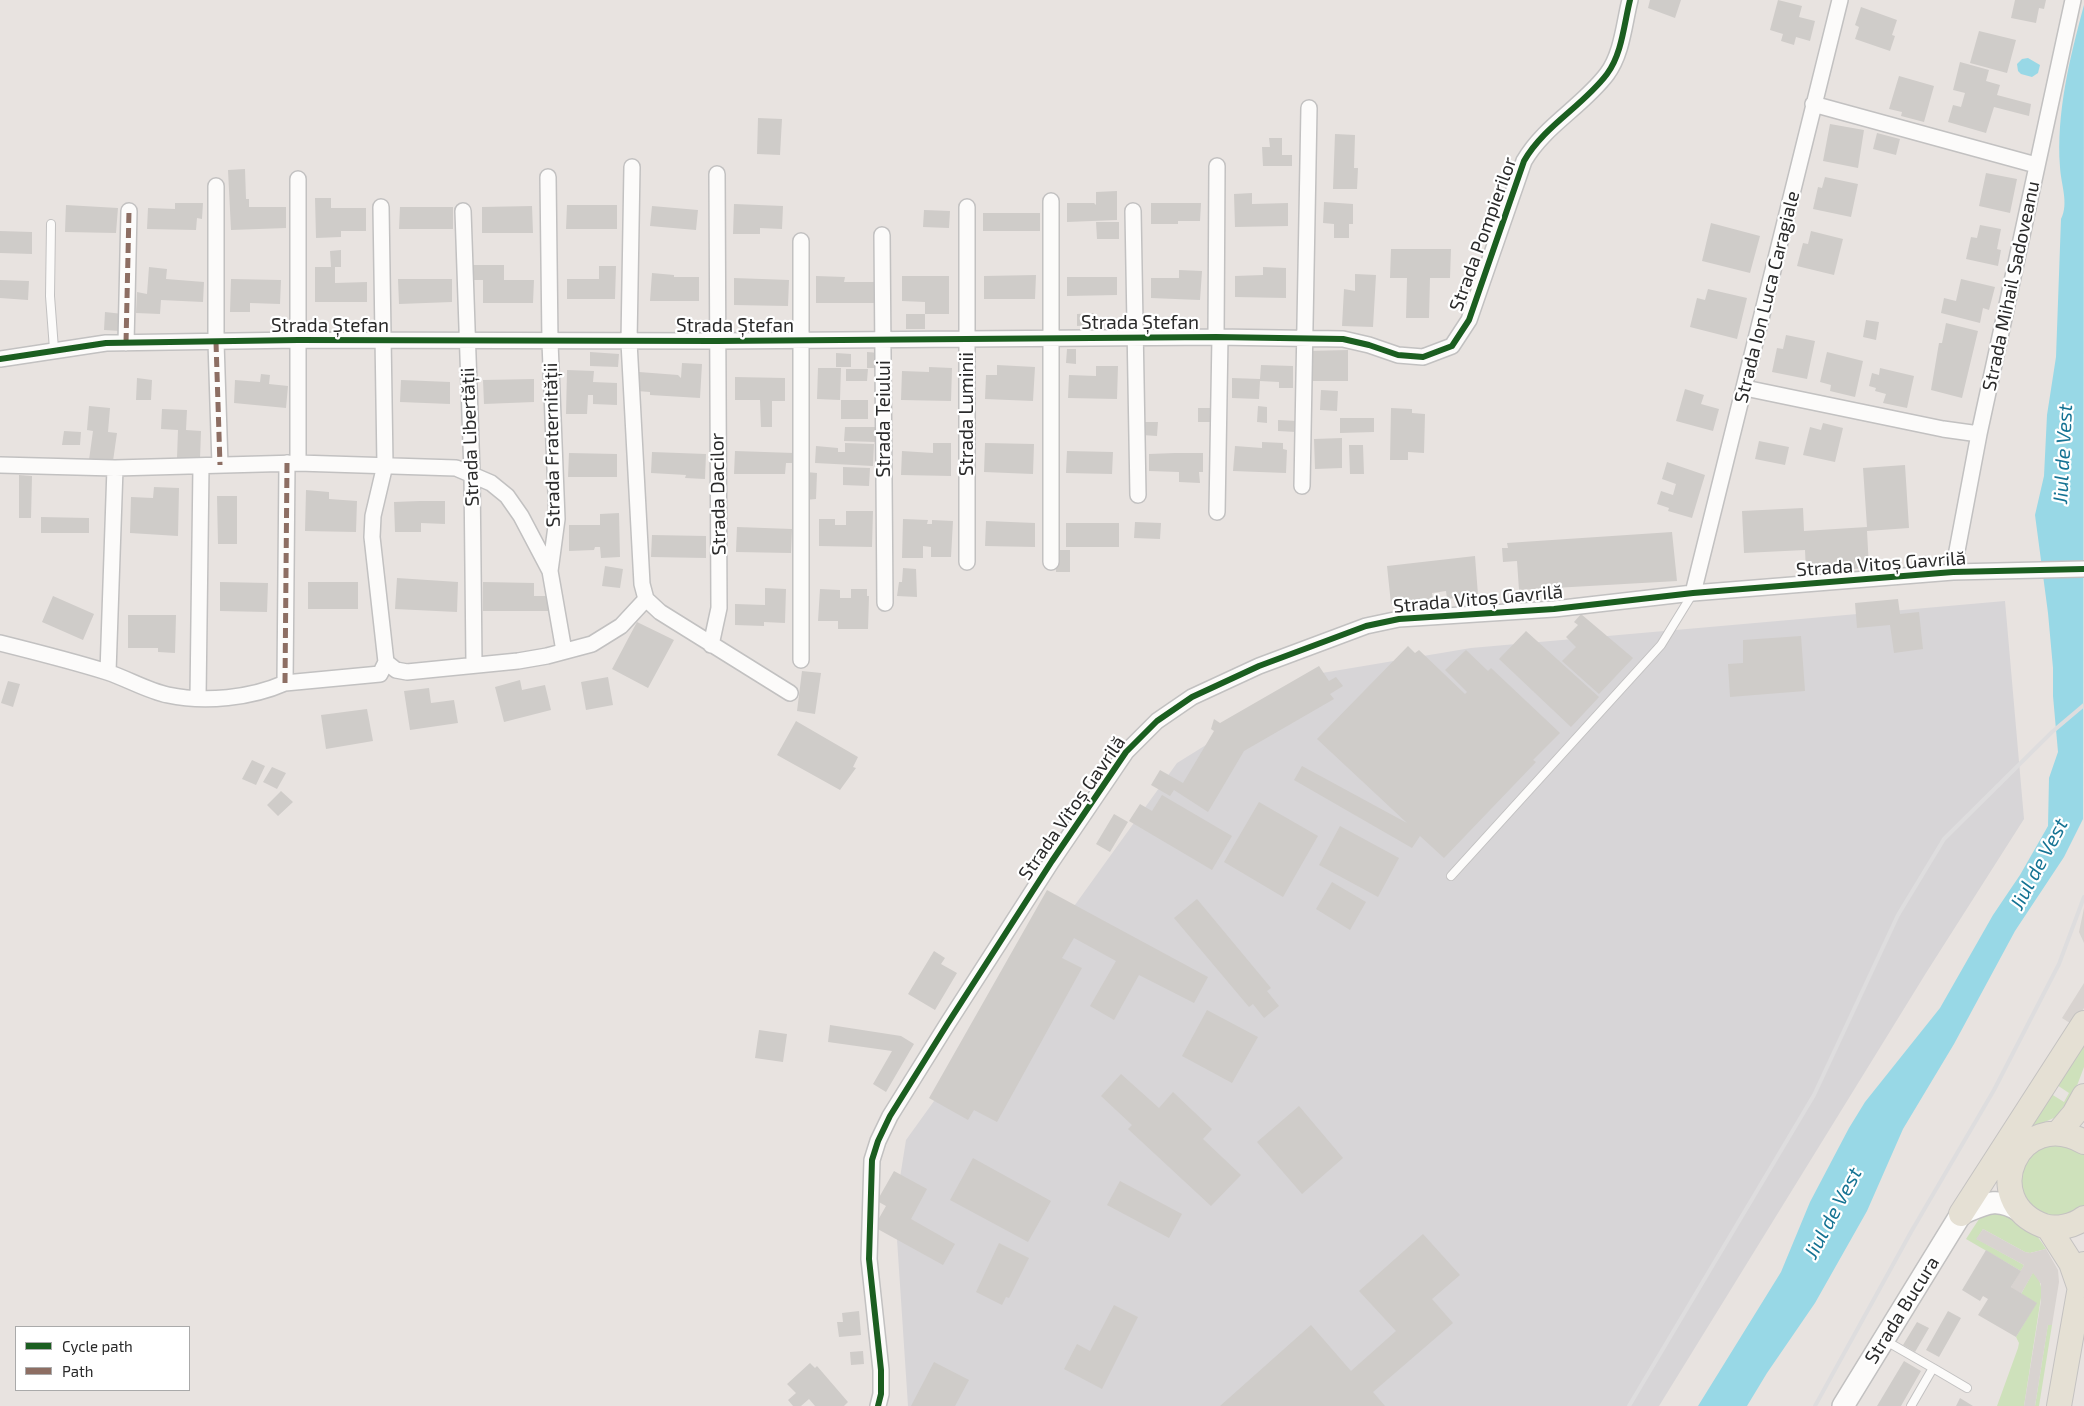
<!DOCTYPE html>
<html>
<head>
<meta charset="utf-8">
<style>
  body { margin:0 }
  #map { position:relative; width:2084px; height:1406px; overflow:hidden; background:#e8e3e0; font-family:"Exo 2",sans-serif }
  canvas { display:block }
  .legend { position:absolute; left:15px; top:1326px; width:175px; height:65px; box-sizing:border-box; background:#fff; border:1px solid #aaa; margin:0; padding:6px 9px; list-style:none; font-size:15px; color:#2a2a2a }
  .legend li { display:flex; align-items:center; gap:10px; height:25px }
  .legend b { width:25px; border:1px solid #aaa }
</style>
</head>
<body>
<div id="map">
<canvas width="2084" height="1406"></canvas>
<ul class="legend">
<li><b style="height:6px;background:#1b5e20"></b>Cycle path</li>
<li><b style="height:6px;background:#8d6e63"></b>Path</li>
</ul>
</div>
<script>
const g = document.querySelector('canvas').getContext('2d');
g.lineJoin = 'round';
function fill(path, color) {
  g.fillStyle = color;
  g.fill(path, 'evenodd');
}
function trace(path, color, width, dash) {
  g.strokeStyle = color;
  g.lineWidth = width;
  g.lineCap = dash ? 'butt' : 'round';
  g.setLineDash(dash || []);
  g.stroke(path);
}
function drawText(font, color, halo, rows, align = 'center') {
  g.font = font + ' "Exo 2",sans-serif';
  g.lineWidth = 4.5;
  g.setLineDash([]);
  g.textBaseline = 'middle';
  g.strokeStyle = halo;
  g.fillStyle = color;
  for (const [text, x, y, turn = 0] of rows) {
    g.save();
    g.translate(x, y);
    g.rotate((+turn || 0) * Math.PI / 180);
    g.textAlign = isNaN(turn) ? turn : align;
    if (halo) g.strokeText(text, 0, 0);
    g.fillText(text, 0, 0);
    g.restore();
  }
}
fill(new Path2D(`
  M2005 601 2024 819 1926 973 1659 1406H908L895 1209 906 1140 1177 763 1322 673 1471 648Z`), '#d7d5d7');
fill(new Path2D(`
  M2084 1039V1067L2075 1091 2056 1117 2029 1129 2048 1092 2064 1102 2069 1093 2054 1083Z
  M2042 1141 2084 1150V1210L2062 1220 2027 1208 2016 1172Z
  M1989 1211C2015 1216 2032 1225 2046 1249L2030 1253 2025 1252 1983 1229 1977 1239 2024 1265 2021 1271 1966 1239 1981 1216Z
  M2033 1272 2039 1279 2042 1291 2024 1406H1997L2018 1348 2019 1343 2016 1337 2036 1303 2021 1294Z
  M2048 1324 2052 1325 2039 1406H2035Z`), '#cee1bb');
fill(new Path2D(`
  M2084 908V943L2079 932Z
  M2084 983V1008L2073 1025 2062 1018Z
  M1983 1229 2025 1252 2030 1253 2046 1249 2058 1270 2059 1282 2052 1325H2048L2035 1406H2024L2041 1301V1284L2033 1273 2021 1294 2011 1287 2024 1265 1976 1239Z`), '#d8d3d0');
fill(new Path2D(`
  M2084 5 2083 819 2064 857 2015 931 1954 1044 1903 1129 1867 1211 1815 1303 1767 1373 1747 1406H1698L1781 1272 1810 1202 1849 1128 1865 1102 1940 1008 1993 915 2020 875 2048 826 2049 778 2058 752 2053 696V668L2048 613 2035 515 2044 476 2047 415 2056 357 2061 219C2069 203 2061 185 2060 167 2056 113 2070 57 2084 5Z
  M2028 58 2040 65 2038 73 2032 77 2021 74 2018 71 2017 64 2022 59Z`), '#98d8e6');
fill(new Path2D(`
  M1650 0H1681L1675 18 1648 8Z
  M1778 0 1802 6 1799 17 1815 21 1810 41 1796 37 1794 45 1781 41 1783 34 1770 30Z
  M2015 0H2046L2044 9 2039 8 2036 23 2011 18Z
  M1861 7 1897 20 1892 35 1895 36 1890 51 1855 39 1859 27 1855 25Z
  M1979 31 2016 40 2007 73 1970 63Z
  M1960 62 1989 70 1986 81 2000 85 1997 95 2031 104 2029 116 1994 107 1986 133 1948 122 1953 105 1961 107 1965 93 1953 90Z
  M1899 76 1934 86 1924 122 1901 116 1902 112 1889 109Z
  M758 118 782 119 780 155 757 154Z
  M1830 124 1864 130 1858 168 1823 161Z
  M1877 133 1900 139 1896 155 1873 149Z
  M1335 134 1355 135 1354 168H1358L1357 189H1333Z
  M1269 138H1282V155H1292V166H1263L1262 147H1270Z
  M245 169 246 199H249V207H286V228L231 230 228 170Z
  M1986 173 2017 179 2010 213 1979 206Z
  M1825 177 1858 184 1851 217 1813 209 1818 187 1822 188Z
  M1117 191V220L1067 222V203H1094L1096 205V192Z
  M1252 193V204L1288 203V226L1235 227 1234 194Z
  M315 198H331V208H366V231H341V237L316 238Z
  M1324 202 1353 204V224H1349V238H1334V224L1323 223Z
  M175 203H203L202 219 197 218 196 230 147 229 148 208 175 209Z
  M1151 203H1201L1200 221H1178V224H1151Z
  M734 204 783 206 782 229 760 228V234H733Z
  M66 205 118 208 116 233 65 232Z
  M567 205H617V229H566Z
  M532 206 533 233H482V207Z
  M652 206 698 210 696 230 650 226Z
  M400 207H453V229H399Z
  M924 210 950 211 949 228 923 227Z
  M983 213H1040V231H983Z
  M1096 222H1119V239H1097Z
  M1711 223 1760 236 1750 273 1702 261Z
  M1980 225 2001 229 1997 249 2001 250 1998 266 1966 259 1971 237 1977 238Z
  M0 231 32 232V254L0 253Z
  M1811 231 1843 239 1834 275 1797 266 1803 243 1808 244Z
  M1391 249H1451L1450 278H1430L1429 318H1406L1407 278H1390Z
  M341 250V267H335V283L367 282V302H315V267H331L330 251Z
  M472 265H504V280H534L533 303H483V280H472Z
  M599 266H616L615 299H567V279H599Z
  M149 267 167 269 166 279 204 282 203 302 161 300 160 314 136 313 137 292 147 294Z
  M1263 267 1286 268V298L1235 297V276L1263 275Z
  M1179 270 1202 271 1200 300 1151 298V278H1179Z
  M652 273 674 275V277H699V301H650Z
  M1355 274 1376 275 1373 327 1342 326 1344 289 1355 291Z
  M1036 275 1035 299H984V276Z
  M816 276 845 277 844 282H874V303H816Z
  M902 276H949V314H925V329H906V314H925V302L902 301Z
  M1067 277H1117V295L1067 296Z
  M734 278 789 280 788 306 734 305Z
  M231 279 281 280 280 304 250 303V312H230Z
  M398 279H452V302L399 304Z
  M1961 279 1995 287 1989 310 1983 308 1980 323 1941 313 1944 298 1956 301Z
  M0 280 29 281 28 300 0 298Z
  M1708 289 1747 298 1737 339 1690 327 1697 298 1705 300Z
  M105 312 123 314 121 331 104 330Z
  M1094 313V325L1077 326V314Z
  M1866 320 1879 322 1876 340 1863 337Z
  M1946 323 1978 331 1962 398 1931 390 1939 343H1942Z
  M1786 335 1815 341 1807 379 1772 372 1777 348 1783 349Z
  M1067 349H1076V364L1066 363Z
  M1348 350V381H1311L1306 351Z
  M590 352 619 354 618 367 590 366Z
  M867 352 880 353 879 368H867Z
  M1827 352 1863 361 1855 397 1830 391 1831 385 1820 382Z
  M836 353 851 354V367H836Z
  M682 363 702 364 700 398 650 395V392L637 391 639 372 678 375 681 378Z
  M997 365 1035 367 1033 401 985 399 986 375H997Z
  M1261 365 1293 366V388H1279V382L1260 381 1259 399 1232 398V378L1260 379Z
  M1096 366H1118L1117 399 1068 398 1069 375 1096 376Z
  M929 367 952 368 951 401 901 400 902 371 929 372Z
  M818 368H841L840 400 817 399Z
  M1880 368 1914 376 1907 408 1883 403 1886 394 1875 391 1876 388 1869 386 1872 373 1879 375Z
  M846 369H868L867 381H846Z
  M567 370 594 371 593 382 617 383V405L593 404V395H588L587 414H566Z
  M261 374 270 375 269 384 288 386 286 408 234 403 235 380 260 382Z
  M735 377 785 378V401H772V427H761L760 400H735Z
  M137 378 152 380 151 400H136Z
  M534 379V402L484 404 483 380Z
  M401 380 450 382V404L400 402Z
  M1685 389 1704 395 1701 404 1719 409 1713 431 1676 421Z
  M1321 390 1338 391 1337 411 1320 410Z
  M841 400H868V419H841Z
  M89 406 110 408 108 432 117 433 113 461 89 460 93 431 87 430Z
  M1258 406 1267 407V423L1257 422Z
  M1198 408H1214L1213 422H1198Z
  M1391 408 1412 409V413L1425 414 1424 453 1408 452V460H1390Z
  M162 409 187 410 186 430 201 431 200 459 177 458 178 430 161 429Z
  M1340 418H1374V432L1340 433Z
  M1278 420 1297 421 1296 432 1278 431Z
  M1142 422H1158L1157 436 1142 435Z
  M1823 423 1843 428 1835 462 1803 455 1810 427 1821 430Z
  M845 427H876V442L844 441Z
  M64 431 81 432 80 445H62Z
  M1342 438V468L1315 469 1314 439Z
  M1759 441 1789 447 1785 465 1755 459Z
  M1262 442 1283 443V449L1287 450 1286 473 1233 471 1235 446 1262 448Z
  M845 443 874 444 873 466 815 463 816 446 838 448V452H845Z
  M933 443H951V476L901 475 902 451 933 453Z
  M985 443 1034 444 1033 474 984 472Z
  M1349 445H1363L1364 474H1350Z
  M735 451 794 453V463H786L785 474H734Z
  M1067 451 1113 452 1112 474 1066 473Z
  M652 452 706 454 705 479 685 478 686 475 651 473Z
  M569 453 617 454V477H568Z
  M1175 453H1203V472H1199L1200 483 1179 482V472L1149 471V454Z
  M1667 462 1705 475 1692 518 1668 511 1669 508 1657 504 1661 491 1673 495 1676 484 1662 479Z
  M1905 465 1909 528 1867 531 1869 568 1806 572 1805 550 1744 553 1742 511 1803 508 1804 531 1867 527 1863 468Z
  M843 467 870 468 869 486 843 485Z
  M806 472 817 473 816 499 805 500Z
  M19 475 32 476 31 518H19Z
  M154 487 179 488 178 536 130 533 131 497 153 498Z
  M306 490 329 492V499L357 501 356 532 305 531Z
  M217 496H237V544H218Z
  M420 501H445V524L421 523V532H395L394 502Z
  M846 511H873L872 547 819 546V519H835V525H846Z
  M619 513 620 557 601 558 600 547H595L594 550 569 551V525H600V514Z
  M41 517 89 518V533H41Z
  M903 519 928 520 927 524H932V520L953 521 951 557H931V547L923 546V558H902Z
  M986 521 1035 523V547L985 546Z
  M1135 522 1161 523 1160 539 1134 538Z
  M1066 523H1119V547H1066Z
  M737 527 792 529 791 553 736 552Z
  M1672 532 1677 581 1519 590 1517 561 1503 562 1502 548H1508L1507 543Z
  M652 535 706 536V558L651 557Z
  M1056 550H1070V572H1056Z
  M1475 556 1478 595 1447 599 1446 591 1432 593 1433 599 1391 604 1387 566Z
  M605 566 623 569 620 588 602 586Z
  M903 568 916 569 917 597 897 596 899 582H902Z
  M397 578 458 582 457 612 395 609Z
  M220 582 268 583 267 612 220 611Z
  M308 582H358V609H308Z
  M483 582 534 583V596H548V611H483Z
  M765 588 786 589 785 623 764 622V626L735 625V604L765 605Z
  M820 589 840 590V598H851V589H867V596H869L868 629H838V621H818Z
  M53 596 94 614 83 640 42 622Z
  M1898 599 1900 614 1919 612 1923 649 1894 653 1890 625 1857 628 1855 603Z
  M1581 614 1633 658 1599 694 1562 661 1576 647 1566 637 1578 625 1574 622Z
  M128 615H176L175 653 158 652V648H128Z
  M637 622 674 640 648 688 612 669Z
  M1526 631 1599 697 1571 727 1499 659Z
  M1801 636 1805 691 1730 697 1728 664 1743 663V640Z
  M1408 646 1415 653 1419 650 1465 694 1467 692 1445 670 1466 650 1488 671 1491 668 1560 733 1533 760 1536 762 1444 858 1420 836 1412 848 1294 780 1302 766 1407 823 1317 739Z
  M1319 666 1329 681 1336 677 1343 686 1330 694 1334 699 1244 751 1208 812 1174 790 1170 796 1151 785 1160 770 1183 783 1214 731 1211 729 1214 719 1220 723Z
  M802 671 821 673 815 714 797 711Z
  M608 677 613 705 586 710 581 682Z
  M520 680 522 690 545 685 551 710 504 722 495 687Z
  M8 681 20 684 13 707 1 703Z
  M429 688 431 703 454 700 458 723 410 730 404 691Z
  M367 709 373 741 326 749 321 715Z
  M796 721 858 757 853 767 856 768 840 790 777 755Z
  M252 760 265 766 256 785 242 779Z
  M272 767 286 773 277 789 263 782Z
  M281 791 293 802 278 816 267 805Z
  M1162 795 1232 836 1212 870 1129 821 1140 804 1152 811Z
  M1259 802 1318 836 1283 897 1224 862Z
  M1114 814 1128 822 1110 852 1096 844Z
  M1340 826 1399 858 1378 897 1319 865Z
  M1332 882 1366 902 1350 930 1316 909Z
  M1047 890 1208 977 1194 1003 1139 975 1114 1020 1090 1006 1116 961 1074 938 1062 958 1082 968 997 1122 974 1110 968 1120 929 1098Z
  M1197 899 1271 988 1267 991 1279 1006 1264 1018 1253 1004 1249 1007 1174 918Z
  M934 951 945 958 941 964 957 973 935 1010 908 994Z
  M1207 1010 1258 1037 1232 1083 1182 1056Z
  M830 1025 901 1036 914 1044 886 1092 873 1084 892 1051 828 1042Z
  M759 1030 787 1034 783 1062 755 1058Z
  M1121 1074 1159 1108 1173 1092 1212 1129 1203 1139 1241 1175 1211 1206 1128 1129 1132 1125 1101 1096Z
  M1299 1106 1343 1158 1302 1194 1257 1142Z
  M973 1158 1051 1201 1028 1242 950 1200Z
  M894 1171 927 1189 911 1219 955 1244 943 1265 874 1227 886 1206 877 1201Z
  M1120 1181 1182 1214 1169 1238 1107 1205Z
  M1423 1234 1460 1275 1432 1299 1453 1323 1373 1392 1385 1406H1220L1311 1325 1351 1371 1396 1331 1359 1291Z
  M999 1243 1029 1258 1009 1298 1006 1297 1002 1305 976 1292Z
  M1986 1250 2021 1271 2011 1287 2037 1303 2016 1337 1978 1315 1988 1299 1983 1296 1980 1301 1962 1290Z
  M1114 1305 1138 1317 1102 1389 1064 1369 1077 1344 1090 1351Z
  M859 1311 861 1335 839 1337 837 1322H843L842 1313Z
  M1948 1311 1961 1318 1939 1357 1926 1350Z
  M1917 1322 1929 1328 1915 1352 1903 1345Z
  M863 1351 864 1364 851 1365 850 1352Z
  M1904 1361 1921 1371 1901 1406H1877Z
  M934 1362 969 1380 955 1406H911Z
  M810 1363 815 1368 817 1366 848 1402 844 1406H815L809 1399 801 1406H793L788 1400 796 1393 787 1384Z
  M1960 1398 1973 1406H1956Z`), '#cfccc9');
const lane = new Path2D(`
  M51 224 50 296 54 349
  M1451 876 1661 645 1693 593
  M1886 1341 1933 1368 1911 1406
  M1933 1368 1967 1388`);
const street = new Path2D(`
  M1813 104 2036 165
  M632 167 629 342 642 584 646 599 660 612 790 693
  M548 177 550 342 557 519 550 571 564 651
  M298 179V463
  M216 186V342L220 465
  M967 207V562
  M463 211 472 473 474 664
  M1133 211 1138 495
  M882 235 885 603
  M1216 337 1217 166
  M126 343 129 211
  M0 359 106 343 298 340 716 341 1216 337 1343 339 1369 345 1398 355 1423 357 1452 346 1469 320 1524 161C1544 126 1583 106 1607 74 1622 54 1624 24 1630 0
  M1745 388 1943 429 1979 434
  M0 465 115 468 298 463 456 468 491 483 507 496 521 516 550 571
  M1302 486 1309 108
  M1217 512 1220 337
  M1051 562V201
  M1953 572 1979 434 2073 0
  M1693 593 1840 0
  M0 643C36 652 72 661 107 672 128 679 148 691 168 695 205 703 251 698 285 683L380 674 386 662 372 537 373 516 385 465 381 207
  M711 645 719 608 717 174
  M801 660V241
  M386 662 396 670 407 672 518 661 547 656 592 644 621 626 646 599
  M108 672 115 468
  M285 683 287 463
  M198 698 201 466
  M878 1406 881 1394V1370L869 1259 872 1160 878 1141 890 1116 948 1023 1052 861 1126 752 1157 721 1192 697 1259 666 1366 626 1399 619 1554 609 1693 593 1953 572 2084 569`);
const secondary = new Path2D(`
  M1961 1214C1985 1204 1996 1196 2020 1211
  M1843 1406 1961 1214 1973 1202`);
const primary = new Path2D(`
  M2058 1133 2074 1114 2084 1096
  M2084 1142C2019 1105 1976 1201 2044 1226 2056 1230 2074 1226 2084 1218
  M1961 1214 2084 1023
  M2048 1227 2071 1263 2079 1286
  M2059 1406 2084 1264`);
trace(lane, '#c2c1c1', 10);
trace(street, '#c2c1c1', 18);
trace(secondary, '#c2c1c1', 24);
trace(primary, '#c4c2c1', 26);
trace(lane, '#fcfbfa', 8);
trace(street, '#fcfbfa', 15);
trace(secondary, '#fcfbfa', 21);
trace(primary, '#e5e0d4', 24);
trace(new Path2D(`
  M1629 1406 1814 1095 1898 915 1944 839 2052 732 2084 705
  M1815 1406 1911 1232 1994 1090 2059 964 2084 897`), '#deddde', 4);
trace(new Path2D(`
  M216 342 220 465
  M126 343 129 211
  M285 683 287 463`), '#8d6e63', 5, [10, 5]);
trace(new Path2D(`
  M0 359 106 343 298 340 716 341 1216 337 1343 339 1369 345 1398 355 1423 357 1452 346 1469 320 1524 161C1544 126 1583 106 1607 74 1622 54 1624 24 1630 0
  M878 1406 881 1394V1370L869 1259 872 1160 878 1141 890 1116 948 1023 1052 861 1126 752 1157 721 1192 697 1259 666 1366 626 1399 619 1554 609 1693 593 1953 572 2084 569`), '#1b5e20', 6);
drawText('19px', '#2a2a2a', '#fff', [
  ["Strada Pompierilor",1483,234,-70],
  ["Strada Mihail Sadoveanu",2011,286,-78],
  ["Strada Ion Luca Caragiale",1767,297,-76],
  ["Strada Ștefan",1140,323],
  ["Strada Ștefan",330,326],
  ["Strada Ștefan",735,326],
  ["Strada Luminii",967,414,-90],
  ["Strada Teiului",884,419,-90],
  ["Strada Libertății",470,437,-92],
  ["Strada Fraternității",552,445,-91],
  ["Strada Dacilor",718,494,-91],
  ["Strada Vitoș Gavrilă",1881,564,-4],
  ["Strada Vitoș Gavrilă",1478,599,-5],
  ["Strada Vitoș Gavrilă",1072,808,-55],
  ["Strada Bucura",1902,1310,-58]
]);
drawText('italic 20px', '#157393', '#fff', [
  ["Jiul de Vest",2063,454,-87],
  ["Jiul de Vest",2039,864,-62],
  ["Jiul de Vest",1833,1213,-62]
]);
</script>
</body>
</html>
